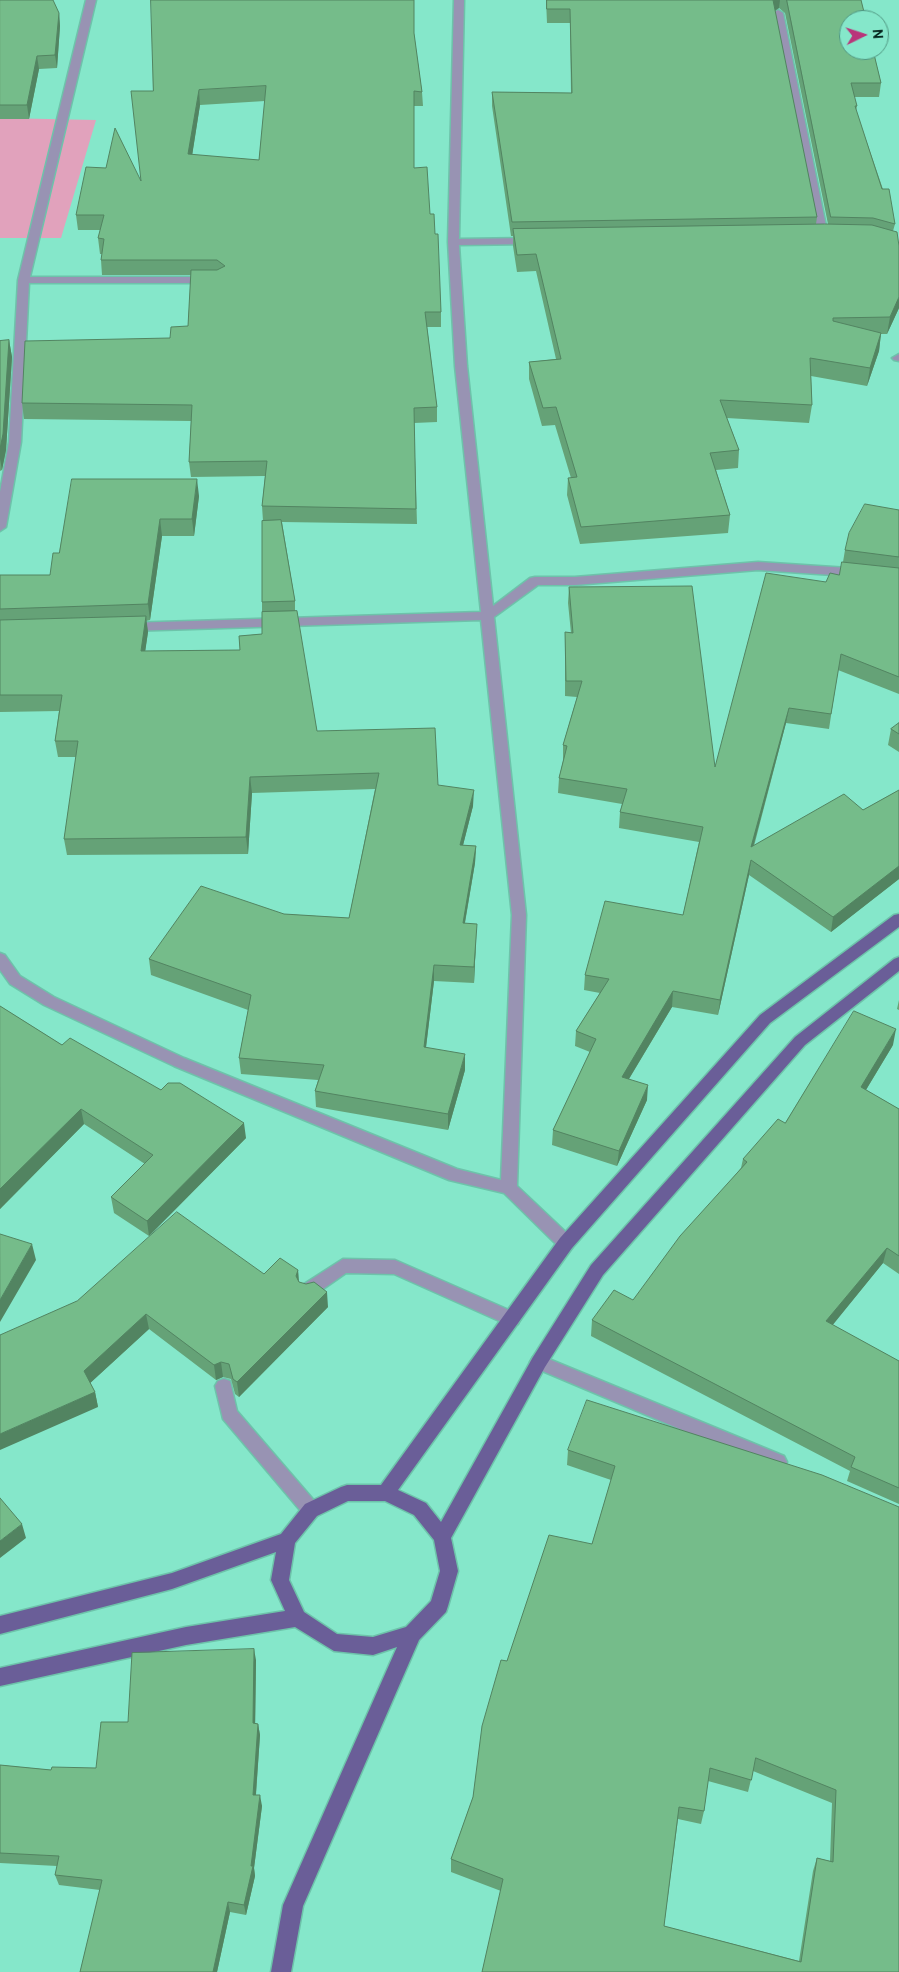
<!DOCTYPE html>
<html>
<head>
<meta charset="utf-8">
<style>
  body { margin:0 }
  #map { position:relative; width:899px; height:1972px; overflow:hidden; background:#85e7ca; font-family:Cabin,sans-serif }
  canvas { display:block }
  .north { position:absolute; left:839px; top:10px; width:50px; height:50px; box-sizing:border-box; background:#85e7ca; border:1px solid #509782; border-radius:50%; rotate:86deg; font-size:14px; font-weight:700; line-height:20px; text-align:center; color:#001f17 }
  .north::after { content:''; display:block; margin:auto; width:18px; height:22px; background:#b9357a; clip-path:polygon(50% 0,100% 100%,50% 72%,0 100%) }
</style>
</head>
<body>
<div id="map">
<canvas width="899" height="1972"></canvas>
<div class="north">N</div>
</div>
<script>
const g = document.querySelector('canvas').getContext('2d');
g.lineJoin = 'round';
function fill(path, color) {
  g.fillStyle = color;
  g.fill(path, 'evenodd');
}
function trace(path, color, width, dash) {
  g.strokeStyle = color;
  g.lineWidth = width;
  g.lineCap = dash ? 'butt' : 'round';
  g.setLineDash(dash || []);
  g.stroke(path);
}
fill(new Path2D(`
  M0 118 96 120 61 238H0Z`), '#e1a2bc');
const minor = new Path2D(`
  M86 0H96L30 277H210L216 280 210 283H29L21 442 6 527 0 531V492L9 442 18 280Z
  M454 0H464L459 239 531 238 536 241 531 244 459 245 467 366 493 606 530 578 535 577H575L758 562 848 568 899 575V583L848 576 758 570 575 585H538L494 617 526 915 517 1186 572 1238 574 1243 572 1248 566 1250 560 1248 504 1193 449 1180 174 1066 44 1005 10 984 0 970V953L5 955 20 976 54 997 184 1058 457 1169 501 1180 512 915 481 620 128 631 121 627 128 623 481 612 455 366 448 242Z
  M778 10 783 13 828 236 823 239 818 236 773 13Z
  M899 354V361L894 360 892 358Z
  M343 1259 395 1260 518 1314 520 1319 518 1324 512 1326 506 1324 394 1274 346 1273 313 1296 307 1298 301 1296 299 1291 301 1286Z
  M539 1355 784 1456 787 1462 784 1468 778 1470 772 1468 533 1367 530 1362 533 1357Z
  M224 1379 230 1381 237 1411 317 1504 320 1510 317 1516 311 1518 305 1516 223 1419 215 1386 218 1381Z`);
const major = new Path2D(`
  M899 914V927L770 1023 572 1248 398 1490 426 1503 441 1522 533 1357 591 1265 795 1037 894 959 899 957V971L805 1045 603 1275 545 1367 451 1538 458 1571 448 1606 446 1612 419 1640 303 1906 291 1972H271L283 1905 397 1647 373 1655 334 1651 295 1627 186 1645 0 1686V1668L186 1627 285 1611 271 1580 276 1552 172 1589 0 1634V1616L172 1573 281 1534 305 1504 341 1487 347 1485H381L560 1238 760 1015 894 915ZM348 1501H385L414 1515 434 1540 440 1571 431 1601 406 1627 373 1637 337 1634 304 1612 289 1580 295 1543 317 1516Z`);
trace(minor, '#6dc3aa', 3);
trace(major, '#6dc3aa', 3);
fill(minor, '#9893b3');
fill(major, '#6a5e98');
fill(new Path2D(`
  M0 0 59 13 60 26 57 68 39 69 29 119H0Z
  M546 0H861L881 83 879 97H854L857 106 856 111 895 224 893 231 899 308 887 334H881L879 351 867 386 811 376 812 405 809 423 727 418 739 450 738 468 716 470 730 515 728 533 580 544 567 495 568 478H571L555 425 542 426 529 379V362L556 359 536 271 517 272 513 246V236H511L492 106V92L571 93 570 23H547ZM779 8 785 13 828 224H816L817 217 775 11Z
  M414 34 422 92 423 106H414V168L430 214 441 312V327H427L437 407V422L414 423 417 524 282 522 295 601V611L317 731 438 785 473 806 463 845 476 846 475 863 465 923 476 940 474 983 434 981 426 1048 465 1070 448 1130 316 1107 315 1091 318 1080 241 1074 239 1058 248 1010 151 975 149 959 284 914 349 918 375 789 252 793 248 854 67 855 64 839 76 757H58L55 741 59 711 0 712V575H50L59 553 199 496 194 536H162L150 620 146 621 148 632 145 651 240 650 239 636 262 634V602L263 521 262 506 265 476 191 477 189 462 191 421 24 419 22 403 170 338 188 326 191 275H102L101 260 102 254H100L98 238 101 230H78L76 215 141 181 153 91ZM265 101 259 160 192 155 200 105Z
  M9 340 12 357 6 450 2 470 0 471V341Z
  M899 510V694L838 670 829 729 786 723 754 846 863 810 899 790V879L831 932 749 875 718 1015 672 1007 629 1079 647 1100 617 1166 552 1145 553 1130 590 1052 575 1046 576 1031 600 993 584 990 585 975 683 915 699 842 619 828 620 812 622 804 558 793 559 778 563 761V745L577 697 565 696V632L571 633 568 603 569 587 715 767 826 582 839 575 843 562 845 550Z
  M899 723V752L888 745 891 729Z
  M899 1000V1010L897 1009Z
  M0 1006 62 1045 161 1090 246 1138 149 1236 114 1213 111 1197 145 1164 84 1124 0 1209Z
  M893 1045 866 1090 899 1109V1274L883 1263 832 1325 899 1361V1504L847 1481 850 1471 591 1336 592 1320 633 1300 741 1168 743 1159 785 1123Z
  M298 1270 299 1282 328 1307 239 1397 235 1394 231 1379 223 1377 216 1380 149 1329 90 1383 95 1392 98 1407 0 1335 264 1274Z
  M568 1450 822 1475 899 1972H482L501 1891 451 1872V1859L473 1797 507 1661 592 1544 611 1480 567 1465ZM753 1771 832 1803 830 1861 817 1858 813 1871 799 1961 664 1926 678 1819 701 1824 704 1811 708 1781 748 1792Z
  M256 1660 255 1723 258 1724 260 1735 256 1795 262 1806 254 1868 255 1876 246 1915 230 1912 217 1972H80L100 1890 59 1885 55 1875 57 1866 0 1863V1765L51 1770 96 1768 128 1722Z`), '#65a277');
fill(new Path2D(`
  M773 0H780L779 8 771 13Z
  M59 13 60 26 57 68 55 55Z
  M37 56 39 69 29 119 27 105Z
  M199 90 200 105 190 169 188 154Z
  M899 297V308L887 334 890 317Z
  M881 333 879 351 867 386 870 368Z
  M9 340 12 357 6 450 2 470 0 459V449Z
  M197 479 199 496 194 536 192 519Z
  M160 519 162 536 150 620 148 604Z
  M146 616 148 632 143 667 141 651Z
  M789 708 786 723 749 862 751 847Z
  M250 777 252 793 248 854 246 837Z
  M474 790 473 806 459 861 460 845Z
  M476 846 475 863 462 939 463 923Z
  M751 860 749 875 718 1015 720 1000Z
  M899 866V879L831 932 833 917Z
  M477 924 476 940 474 983V967Z
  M434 965V981L424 1063V1047Z
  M673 991 672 1007 621 1092 622 1077Z
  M896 1029 893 1045 858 1103 861 1087Z
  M465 1054V1070L448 1130V1114Z
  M648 1085 647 1100 617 1166 619 1151Z
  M81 1109 84 1124 0 1209V1189Z
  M244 1123 246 1138 149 1236 147 1221Z
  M32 1244 36 1260 0 1322V1300Z
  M887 1248 883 1263 823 1337 826 1321Z
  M298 1270 299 1286 296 1276Z
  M327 1292 328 1307 239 1397 237 1382Z
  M146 1314 149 1329 87 1386 84 1371Z
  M221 1362 223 1377 216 1380 214 1365Z
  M95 1392 98 1407 0 1450V1434Z
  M22 1524 26 1538 0 1558V1541Z
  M254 1649 256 1660 255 1735 253 1723Z
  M258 1724 260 1735 255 1806 253 1795Z
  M260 1795 262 1806 254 1868 255 1876 246 1915 244 1905 251 1866Z
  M228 1902 230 1912 217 1972H213Z`), '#528461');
const building = new Path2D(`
  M0 0H53L59 13 55 55 37 56 27 105H0Z
  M151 0H414V33L422 92 414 91V168L427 167 430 214H434L435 234H438L441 312H425L437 407 414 408 416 509 262 506 267 461 189 462 192 405 22 403 25 341 170 338 171 327 188 326 191 270H217L225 266 217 260H101L104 239 98 238 104 215H76L86 167 106 168 115 128 141 181 131 91H153ZM266 86 259 160 188 154 199 90Z
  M547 0H773L817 217 512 222 492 92 572 93 570 9H547Z
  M787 0H861L866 20H849V50H873L881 83H851L857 106H855L882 189H889L895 224 873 218 831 217Z
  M825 224 872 225 897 232 899 246V297L890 317 833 318V321L881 333 870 368 810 358 812 405 720 400 739 450 710 453 730 515 581 527 568 478 577 477 556 407 543 408 529 362 561 359 536 254 517 255 513 229Z
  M9 340 3 434 0 449V341Z
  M72 479H197L192 519H160L148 604 0 609V575H50L53 553H59Z
  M865 504 899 510V557L845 550 849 533Z
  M281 520 295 601 262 602V521Z
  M842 562 899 568V677L841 654 831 714 789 708 751 847 844 794 863 810 899 790V866L833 917 751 860 720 1000 673 991 622 1077 648 1085 619 1151 553 1130 596 1039 576 1031 609 979 585 975 605 901 683 915 703 827 620 812 627 789 559 778 567 746 563 745 582 681H566L565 632 573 633 569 587 692 586 715 767 766 573 826 582 830 573 839 575Z
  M297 611 317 731 435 728 438 785 474 790 460 845 476 846 463 923 477 924 474 967 434 965 424 1047 465 1054 448 1114 315 1091 324 1065 239 1058 251 995 149 959 201 886 284 914 349 918 379 773 250 777 246 837 64 839 78 741H55L62 695H0V620L146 616 141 651 240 650 239 636 262 634V612Z
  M899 723V734L891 729Z
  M0 1006 62 1045 70 1038 161 1090 168 1083H180L244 1123 147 1221 111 1197 153 1155 81 1109 0 1189Z
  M854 1011 896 1029 861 1087 899 1109V1256L887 1248 826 1321 899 1361V1488L851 1467 855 1457 592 1320 614 1290 633 1300 680 1236 747 1162 743 1159 778 1119 785 1123Z
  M177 1212 264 1274 280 1258 298 1270 296 1276 299 1282 306 1284 314 1282 327 1292 237 1382 233 1379 229 1364 221 1362 214 1365 146 1314 84 1371 95 1392 0 1434V1335L77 1301Z
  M0 1234 32 1244 0 1300Z
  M587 1400 822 1475 899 1507V1972H482L503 1879 451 1859 473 1797 482 1726 501 1660 507 1661 549 1535 592 1544 615 1466 568 1450ZM756 1758 836 1790 833 1862 817 1858 801 1962 664 1926 679 1807 704 1811 710 1768 751 1780Z
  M0 1498 22 1524 0 1541Z
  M254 1649 253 1723 258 1724 253 1795H260L251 1866H253L244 1905 228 1902 213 1972H80L102 1880 55 1875 59 1856 0 1853V1765L51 1770 52 1767 96 1768 101 1722H128L132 1653Z`);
fill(building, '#75bc8a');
trace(building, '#528461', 1);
</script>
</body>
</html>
